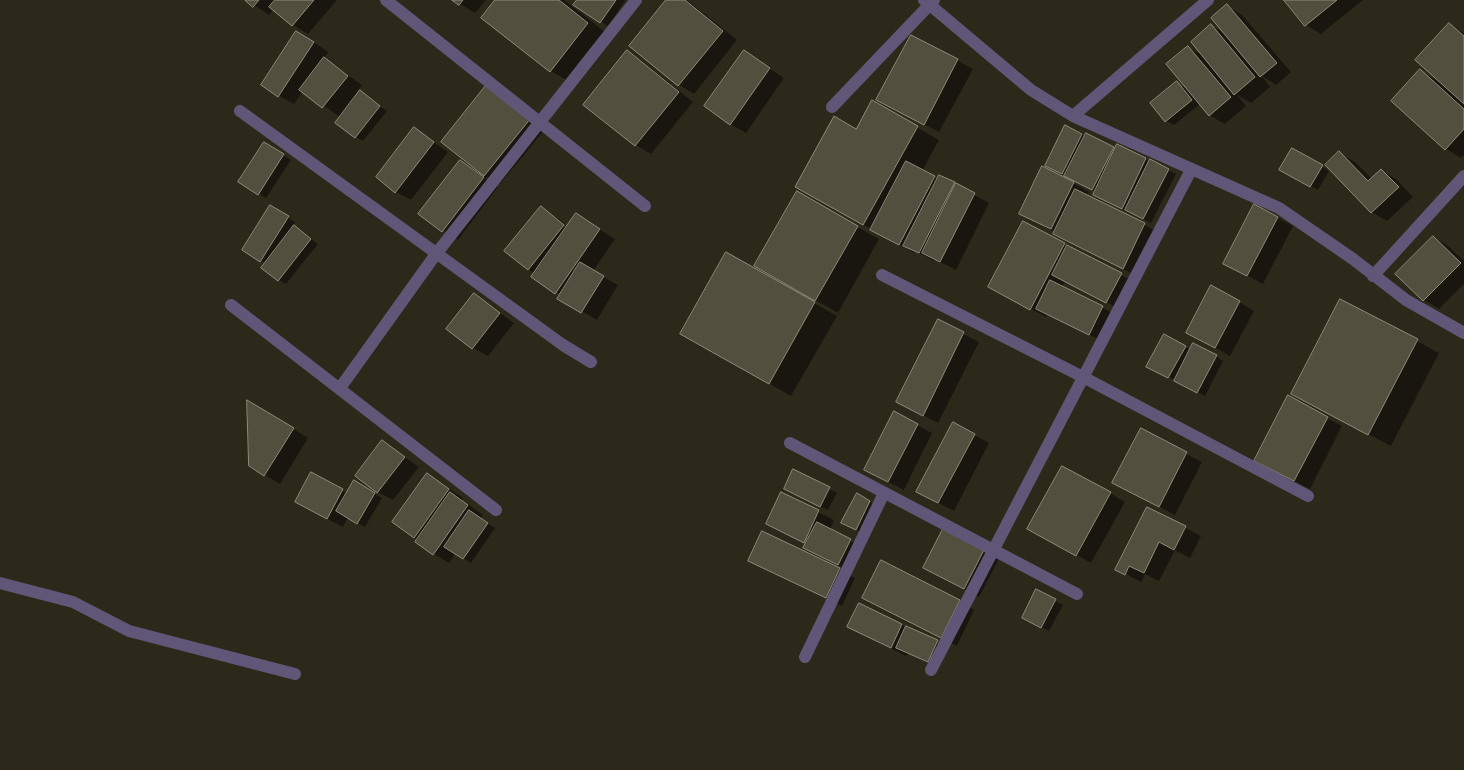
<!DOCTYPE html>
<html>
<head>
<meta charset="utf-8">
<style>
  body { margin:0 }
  canvas { display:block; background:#2d291a }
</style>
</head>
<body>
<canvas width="1464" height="770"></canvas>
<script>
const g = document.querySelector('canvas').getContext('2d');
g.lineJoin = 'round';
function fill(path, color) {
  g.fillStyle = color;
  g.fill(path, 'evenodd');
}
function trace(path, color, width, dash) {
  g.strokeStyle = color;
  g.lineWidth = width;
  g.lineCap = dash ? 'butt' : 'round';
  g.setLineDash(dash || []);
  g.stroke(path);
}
fill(new Path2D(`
  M247 0H337L308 34 293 25 274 9 269 15Z
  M454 0H486L475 13Z
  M497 0H564L610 36 573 84 551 71Z
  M578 0H624L625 1 608 26 575 5Z
  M667 0H687L737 40 694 94 679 85Z
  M1286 0H1363L1321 34 1306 25Z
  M1227 6 1242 15 1291 72 1276 85 1262 76 1270 87 1251 103 1237 95 1246 106 1225 124 1209 115 1200 104 1174 125 1166 121 1152 103 1177 83 1187 89 1188 47 1204 56 1211 26 1225 33Z
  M1449 24 1464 33V155L1461 158 1446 149 1393 101 1420 71 1440 82Z
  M912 36 973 69 939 132 893 108Z
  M312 41 328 52 325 59 362 85 358 91 387 111 363 141 356 137 340 117 303 91 294 104 279 96Z
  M627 52 642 61 693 102 651 154 636 145Z
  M745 52 784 78 746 133 730 124Z
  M489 85 546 128 500 184 487 177 486 178 498 187 458 240 420 214 460 161 479 171Z
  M872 102 939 140 922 171 938 179 940 176 989 203 956 270 935 259 934 261 915 251 914 253 818 199Z
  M1066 127 1116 150 1145 159 1176 174 1151 223 1110 203 1095 194 1096 192 1054 169Z
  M414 129 448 152 411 200 396 192Z
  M264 143 291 160 266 198 240 182Z
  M1292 150 1329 171 1318 190 1281 169Z
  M1339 153 1355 162 1372 179 1381 170 1396 179 1413 197 1387 221 1372 212 1327 165Z
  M1073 183 1089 192 1087 196 1160 233 1139 277 1070 243 1054 234 1055 232 1020 213Z
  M797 193 879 239 838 313 756 266Z
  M270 207 295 222 293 226 318 244 286 284 279 280 267 264 244 250Z
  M541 208 556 217 567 225 559 221 558 223 568 229 577 215 615 239 593 271 618 285 597 320 559 298 561 295 528 269Z
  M1278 218 1293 226 1263 284 1240 272Z
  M1024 223 1136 283 1122 310 1065 281 1062 287 1118 316 1104 342 1048 314 1046 317 1005 296Z
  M1433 237 1448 246 1464 261V284L1439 309 1424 300 1397 274Z
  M726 254 837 316 791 396 682 334Z
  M474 295 514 323 488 356 473 348Z
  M1239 302 1254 311 1230 356 1203 341Z
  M938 321 979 342 938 423 913 410Z
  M1164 336 1191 350 1216 356 1223 361 1205 396 1148 366Z
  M1417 341 1439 353 1391 446 1315 406Z
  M263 410 308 438 280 484 250 466Z
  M1327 418 1342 426 1310 489 1271 469Z
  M917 425 932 433 904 490 865 470Z
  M1141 430 1202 462 1175 515 1129 491Z
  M974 435 989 443 954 511 933 500Z
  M383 442 419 467 393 500 378 492Z
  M794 471 837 493 828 510 793 493Z
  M312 474 348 494 355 482 382 498 365 527 348 517 343 527 312 511Z
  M428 475 463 498 462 500 483 515 480 518 495 528 471 563 456 553 449 563 434 554 414 537Z
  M1110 493 1125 502 1091 563 1044 537Z
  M782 494 834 520 830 530 858 545 846 569 812 552 807 544 768 524Z
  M857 495 877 506 863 533 851 527Z
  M1148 508 1201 536 1190 558 1175 550 1159 581 1145 574 1141 582 1117 569Z
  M763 532 855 578 842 606 765 569Z
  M983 551 999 559 979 597 940 576Z
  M1037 591 1063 605 1049 631 1031 622Z
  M864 598 959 601 974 610 957 646Z
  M860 604 945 646 936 665 908 653 906 656 849 627Z`), '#0007');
const building = new Path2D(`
  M245 0H259L253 7Z
  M275 0H314L292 26 269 7Z
  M452 0H463L459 5Z
  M495 0H559L588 23 550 72 481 18Z
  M577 0H616L600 23 573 5Z
  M666 0H685L723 31 678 86 629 46Z
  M1284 0H1337L1305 26Z
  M1227 4 1277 63 1260 77 1211 18Z
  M1449 23 1464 36V104L1415 60Z
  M1211 24 1255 77 1234 95 1191 42Z
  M296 31 314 42 278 97 261 85Z
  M911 35 958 59 924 125 876 100Z
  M1188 46 1231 97 1209 116 1166 64Z
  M627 50 679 92 635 146 583 105Z
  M744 50 770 68 730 125 704 106Z
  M324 57 348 76 322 108 299 90Z
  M1420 69 1464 109V129L1445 150 1391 101Z
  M1177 81 1192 100 1165 122 1150 103Z
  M488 83 531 118 484 176 441 142Z
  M360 90 380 106 355 138 335 123Z
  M872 100 918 126 863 225 795 187 834 116 856 129Z
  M1065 125 1082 134 1062 174 1045 166Z
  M414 127 434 142 395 193 376 177Z
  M1086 133 1114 147 1092 190 1064 176Z
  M264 142 284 154 258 195 238 182Z
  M1117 144 1146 158 1122 209 1093 195Z
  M1292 148 1323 165 1310 187 1279 170Z
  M1339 151 1368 181 1381 169 1399 187 1371 213 1325 165Z
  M1150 159 1169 169 1143 219 1125 210Z
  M460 160 484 177 442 232 418 214Z
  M906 161 935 176 899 245 870 230Z
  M1042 166 1074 182 1051 229 1019 214Z
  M939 175 955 182 919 253 903 246Z
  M956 183 975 193 940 262 922 253Z
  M1075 189 1145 223 1123 269 1053 234Z
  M797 191 858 226 815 301 754 266Z
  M1254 204 1278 217 1247 276 1223 264Z
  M270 205 289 216 260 262 242 250Z
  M541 206 564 225 528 270 504 251Z
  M576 213 600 229 555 294 531 277Z
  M1023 221 1065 243 1030 310 988 287Z
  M294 225 311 239 278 281 261 268Z
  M1433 236 1461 263 1423 301 1395 274Z
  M1067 245 1122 273 1106 303 1052 275Z
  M726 252 815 302 769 384 680 334Z
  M580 262 604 276 581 313 557 299Z
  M1050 280 1103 306 1089 335 1036 309Z
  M1211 285 1240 301 1215 348 1186 333Z
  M474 293 500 313 472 349 446 329Z
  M1340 299 1418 339 1368 435 1291 394Z
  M938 319 964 332 923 416 896 402Z
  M1164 334 1186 346 1168 378 1146 367Z
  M1193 343 1217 355 1197 393 1174 381Z
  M1288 395 1328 417 1294 481 1254 461Z
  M247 400 294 428 264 476 249 466Z
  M894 411 918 424 888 482 864 470Z
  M953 422 975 434 938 503 916 492Z
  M1141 428 1187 452 1159 507 1112 483Z
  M382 440 405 457 377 493 355 476Z
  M1062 466 1111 492 1076 556 1027 529Z
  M793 469 830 487 820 507 784 489Z
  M311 472 343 489 327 519 295 502Z
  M427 473 449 489 414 538 392 522Z
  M354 480 375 493 357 524 336 511Z
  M450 492 468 505 433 555 415 542Z
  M781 492 819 510 804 543 766 524Z
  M857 493 870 501 856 530 841 523Z
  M1147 507 1186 526 1174 550 1159 542 1144 573 1129 566 1125 575 1115 570Z
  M469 510 488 523 463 559 444 547Z
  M817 522 851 539 838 565 803 548Z
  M943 529 984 550 964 589 923 568Z
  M762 531 840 568 826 598 748 561Z
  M881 560 960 600 941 638 862 598Z
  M1036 589 1056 599 1041 628 1022 618Z
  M859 603 902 624 891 648 847 627Z
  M906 626 938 640 928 662 896 648Z`);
fill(building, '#534f3e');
trace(building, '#8f8a79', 1);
trace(new Path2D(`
  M386 0 645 206
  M924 0 1031 90 1073 116 1279 208 1353 259 1406 300 1464 333
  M832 107 934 0
  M240 111 563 345 591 362
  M1073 116 1208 0
  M882 275 1083 377 1308 496
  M1373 276 1464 176
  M231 305 496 510
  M340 388 436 254 636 0
  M790 443 1077 594
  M0 583 73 602 129 631 295 674
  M805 657 884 493
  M931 670 1191 170`), '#605678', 12);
</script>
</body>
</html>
